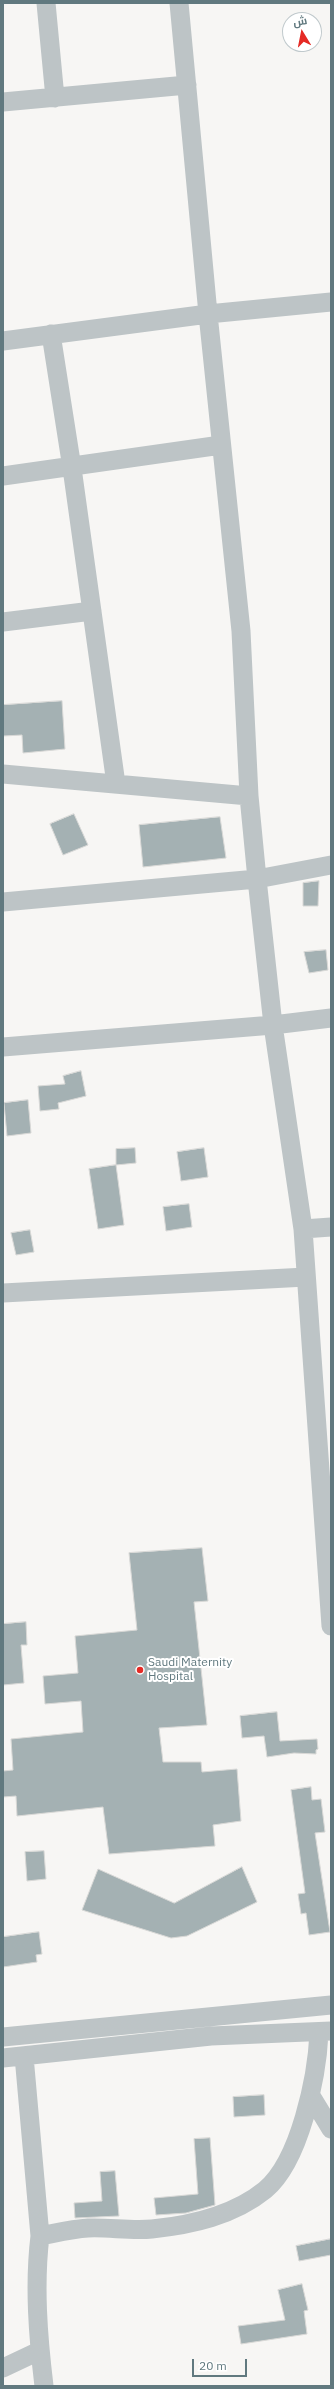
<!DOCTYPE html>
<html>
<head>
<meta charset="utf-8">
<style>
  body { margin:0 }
  #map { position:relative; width:334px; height:2389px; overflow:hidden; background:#f7f6f4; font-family:"IBM Plex Sans",Cairo,sans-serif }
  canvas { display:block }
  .frame { position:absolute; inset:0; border:4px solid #61797f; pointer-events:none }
  .north { position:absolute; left:282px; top:12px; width:40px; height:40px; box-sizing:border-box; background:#fff; border:1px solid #c0c9cc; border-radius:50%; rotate:350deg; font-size:11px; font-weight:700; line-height:16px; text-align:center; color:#61797f }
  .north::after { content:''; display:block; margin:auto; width:14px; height:18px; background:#e52a25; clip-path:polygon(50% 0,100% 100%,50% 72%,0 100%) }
  .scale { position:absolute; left:192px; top:2359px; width:55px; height:18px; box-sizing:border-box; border:2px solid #61797f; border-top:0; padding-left:5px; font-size:12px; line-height:14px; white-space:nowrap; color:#61797f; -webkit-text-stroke:3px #fff; paint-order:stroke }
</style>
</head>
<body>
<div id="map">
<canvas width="334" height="2389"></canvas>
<div class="frame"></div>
<div class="north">ش</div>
<div class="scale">20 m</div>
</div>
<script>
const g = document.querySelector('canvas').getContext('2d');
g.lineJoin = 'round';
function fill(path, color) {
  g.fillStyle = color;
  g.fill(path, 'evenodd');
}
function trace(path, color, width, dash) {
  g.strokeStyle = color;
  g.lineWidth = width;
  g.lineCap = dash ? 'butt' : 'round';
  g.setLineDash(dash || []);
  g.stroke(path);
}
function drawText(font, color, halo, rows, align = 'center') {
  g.font = font + ' "IBM Plex Sans",sans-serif';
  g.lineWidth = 4;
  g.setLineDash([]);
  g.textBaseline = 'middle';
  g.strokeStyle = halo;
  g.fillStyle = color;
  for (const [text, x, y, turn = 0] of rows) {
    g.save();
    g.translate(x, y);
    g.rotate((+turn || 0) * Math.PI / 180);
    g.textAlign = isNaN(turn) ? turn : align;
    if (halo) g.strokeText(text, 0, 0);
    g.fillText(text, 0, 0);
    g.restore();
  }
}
const building = new Path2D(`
  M62 701 65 749 23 753 22 735 3 736V705Z
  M74 814 88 845 63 855 50 824Z
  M220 817 226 858 143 867 139 825Z
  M319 881 318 906H303V883Z
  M326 950 328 970 309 973 304 952Z
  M81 1071 86 1096 58 1103 59 1109 40 1111 38 1086 65 1084 63 1076Z
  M28 1100 31 1133 7 1136 4 1103Z
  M135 1148 136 1163 116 1165V1149Z
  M204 1148 208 1177 181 1181 177 1152Z
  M116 1165 124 1225 98 1229 89 1169Z
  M189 1204 192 1227 166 1231 163 1207Z
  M30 1230 34 1252 16 1255 11 1233Z
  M202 1548 208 1601 194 1602 207 1725 159 1728 163 1762H201L202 1772 237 1769 241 1821 213 1825 215 1846 109 1854 103 1807 17 1816 16 1796 3 1797V1771L13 1770 11 1739 83 1732 81 1701 45 1704 43 1676 78 1673 75 1636 137 1630 129 1553Z
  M26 1622 27 1645H21L24 1683 3 1685V1624Z
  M277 1712 280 1741 317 1739 318 1749 316 1750V1754L294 1753 267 1757 264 1736 242 1738 240 1716Z
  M311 1787 312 1800 321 1799 325 1832 315 1833 330 1932 309 1935 306 1913 301 1914 298 1894 305 1893 291 1790Z
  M44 1851 46 1879 27 1881 25 1852Z
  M242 1867 257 1902 187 1936 171 1938 82 1910 98 1869 174 1903Z
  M39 1932 42 1954 36 1955 37 1962 3 1967V1937Z
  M264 2095 265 2115 234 2117 233 2097Z
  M210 2138 215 2205 186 2213 156 2215 154 2198 198 2194 194 2139Z
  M115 2171 119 2216 75 2218 74 2203 102 2201 100 2172Z
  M331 2239V2255L299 2261 296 2246Z
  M302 2284 308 2310 304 2311 307 2334 241 2344 238 2326 285 2320 278 2290Z`);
fill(building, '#a4b1b3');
trace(building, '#d8d8d6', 1);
trace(new Path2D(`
  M46 3 55 98
  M179 3 208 314 241 631 249 796 257 879 273 1025 303 1229 331 1626
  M3 102 187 85
  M51 334 72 468 116 784
  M3 341 208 314 331 302
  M3 476 221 445
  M3 622 92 611
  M3 774 249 796
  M3 902 257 879 331 865
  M3 1047 273 1025 331 1018
  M303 1229 331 1227
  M3 1293 306 1277
  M3 2037 331 2005
  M24 2056 40 2236C34 2285 38 2336 44 2386
  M3 2058 211 2036 331 2031
  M311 2096 331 2129
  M40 2236C56 2233 72 2229 88 2228 109 2227 130 2231 152 2229 191 2225 233 2216 265 2190 300 2161 317 2077 319 2033
  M3 2368 39 2351`), '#bdc4c6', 19);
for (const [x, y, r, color] of [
  [140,1670,4,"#e52a25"]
]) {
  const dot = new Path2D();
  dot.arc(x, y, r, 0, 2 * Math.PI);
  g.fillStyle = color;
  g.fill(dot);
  trace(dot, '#fff', 1.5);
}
drawText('12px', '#61797f', '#fff', [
  ["Saudi Maternity",148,1663],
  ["Hospital",148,1677]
], 'left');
</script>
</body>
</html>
